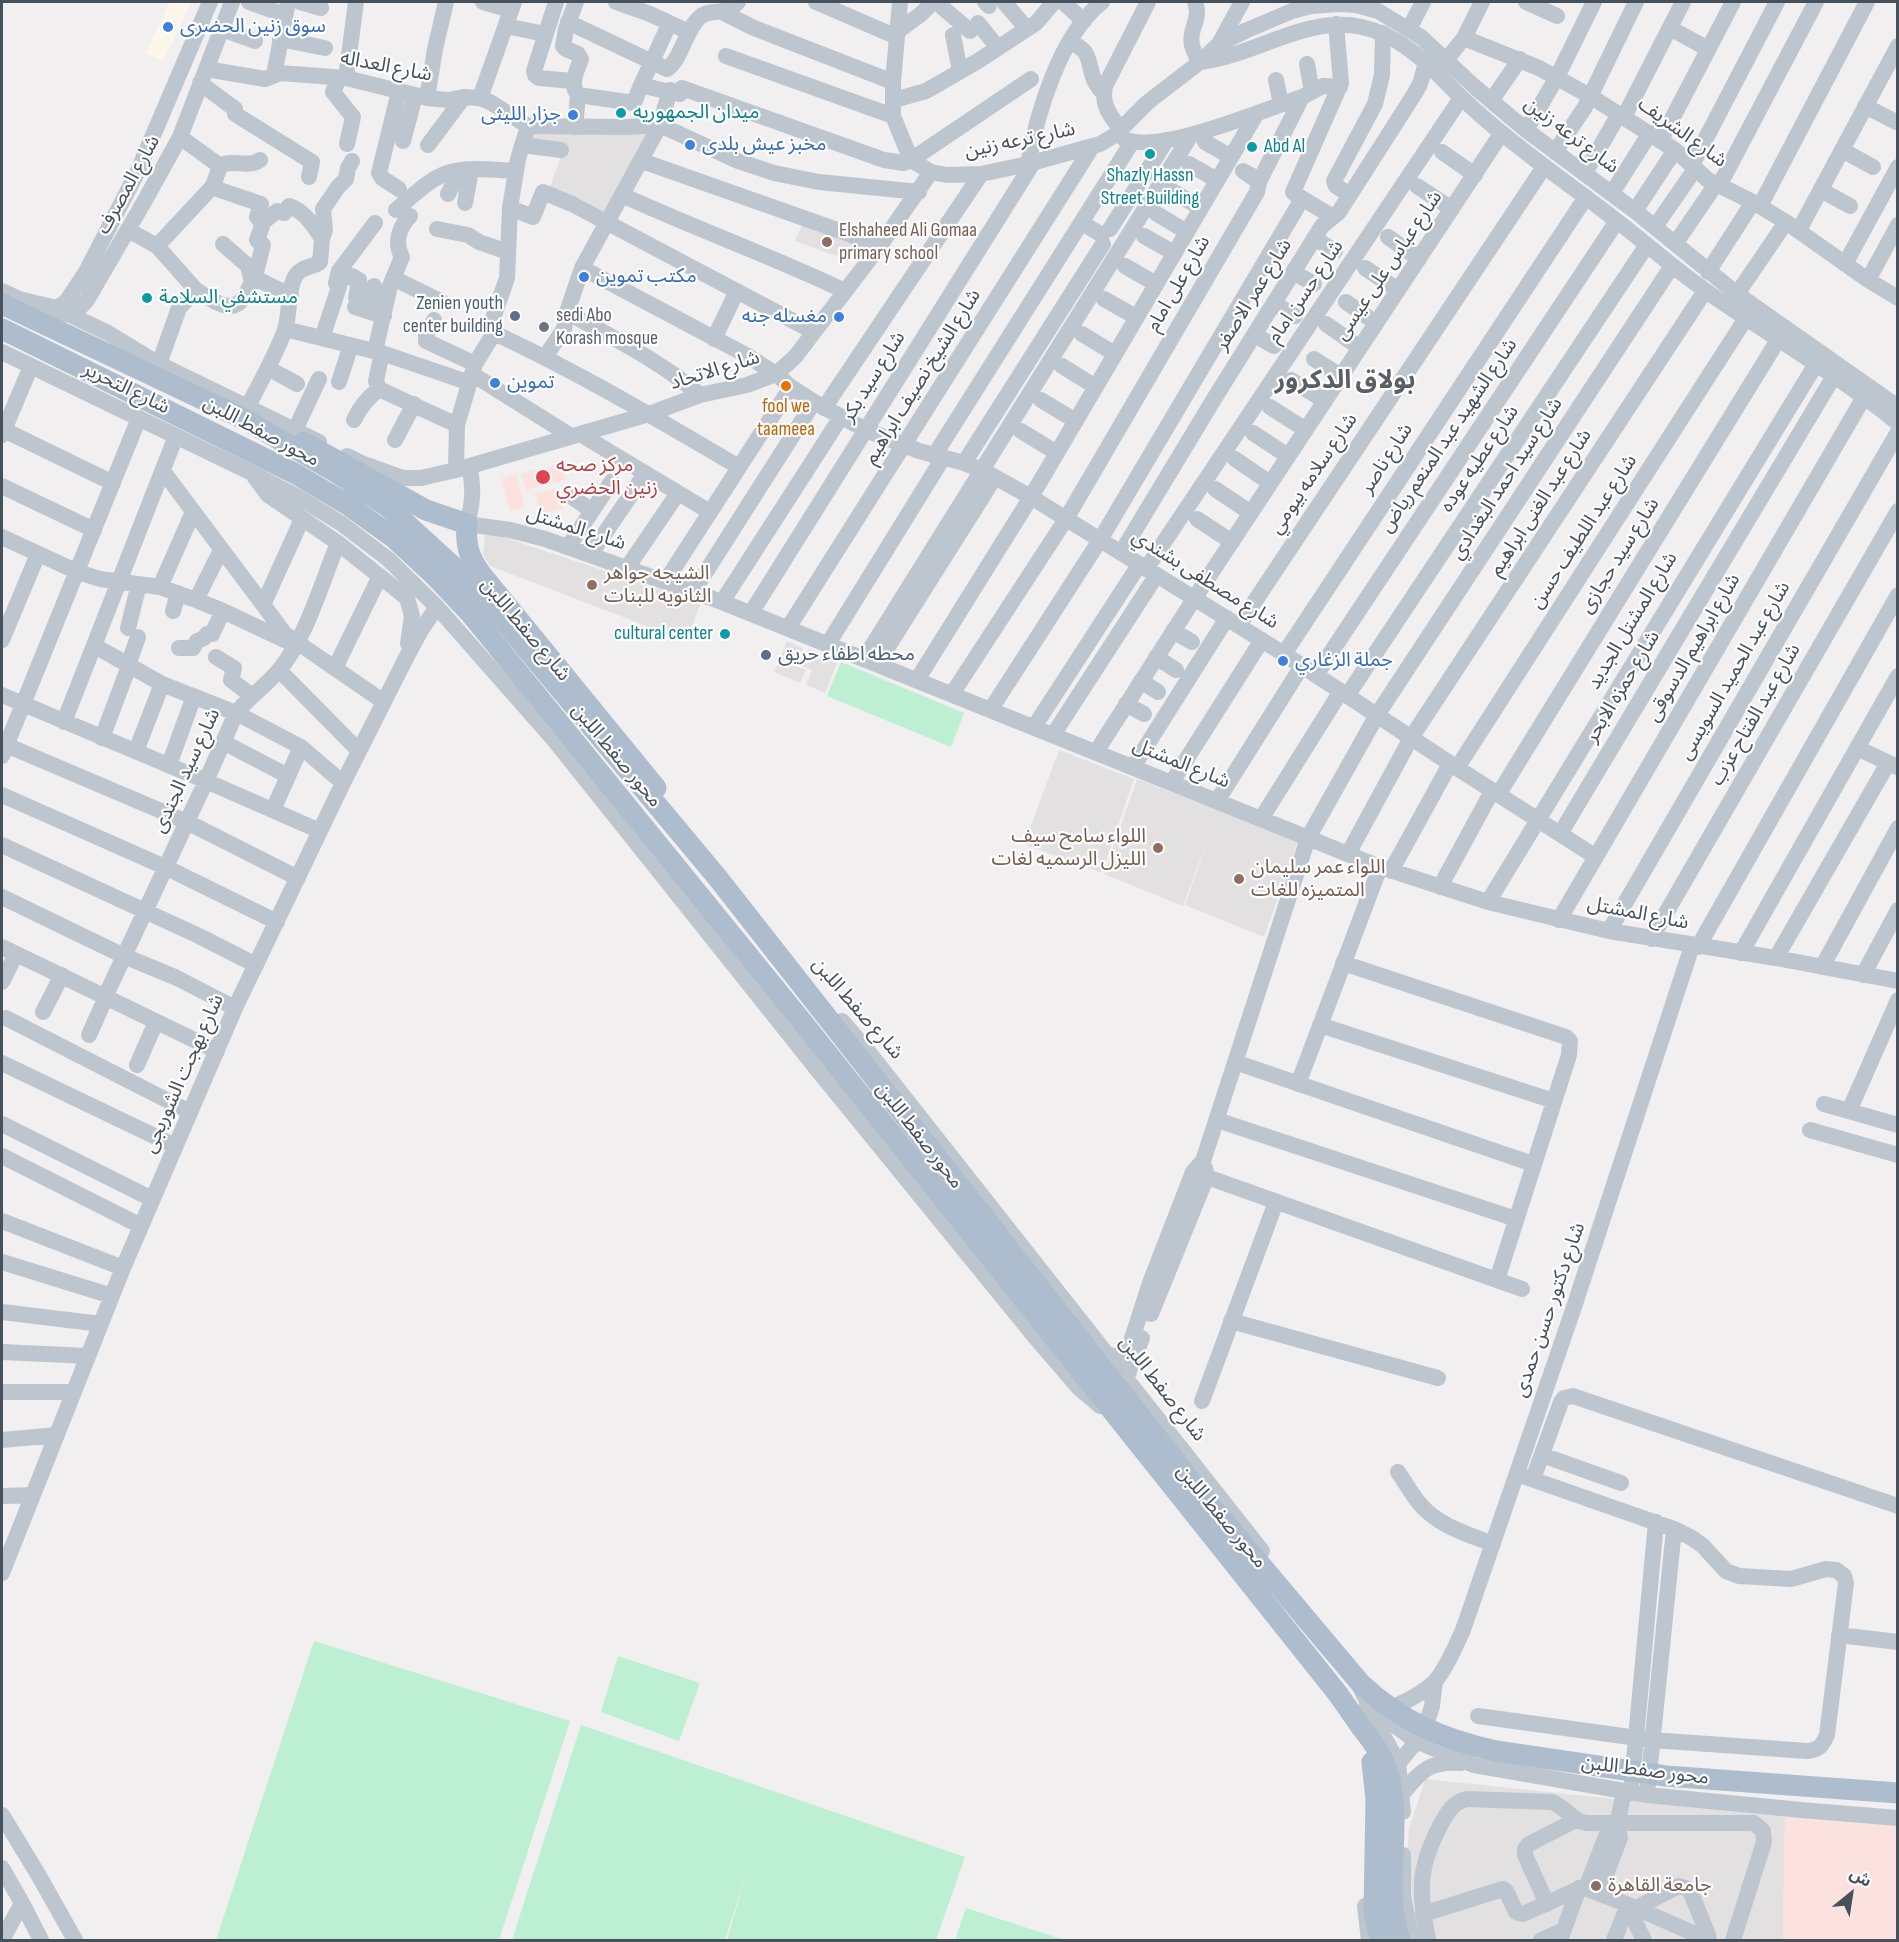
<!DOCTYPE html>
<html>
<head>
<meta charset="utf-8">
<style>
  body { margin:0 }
  #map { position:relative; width:1899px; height:1942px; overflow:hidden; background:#f1efef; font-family:"Sofia Sans Condensed","Noto Sans Arabic",sans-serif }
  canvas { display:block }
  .frame { position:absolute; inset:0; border:3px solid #47515c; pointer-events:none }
  .north { position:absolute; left:1821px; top:1864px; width:60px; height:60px; -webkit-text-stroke:4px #fff; paint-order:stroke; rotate:30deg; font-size:16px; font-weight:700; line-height:24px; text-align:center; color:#47515c }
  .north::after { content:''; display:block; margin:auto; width:21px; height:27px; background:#47515c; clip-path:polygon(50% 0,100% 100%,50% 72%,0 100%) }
</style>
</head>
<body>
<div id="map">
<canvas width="1899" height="1942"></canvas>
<div class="frame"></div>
<div class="north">ش</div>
</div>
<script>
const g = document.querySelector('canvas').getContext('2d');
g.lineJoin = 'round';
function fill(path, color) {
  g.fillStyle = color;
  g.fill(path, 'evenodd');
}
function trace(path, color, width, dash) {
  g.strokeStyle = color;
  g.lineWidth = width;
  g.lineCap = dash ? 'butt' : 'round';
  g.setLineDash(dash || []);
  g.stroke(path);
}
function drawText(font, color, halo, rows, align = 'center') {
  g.font = font + ' "Sofia Sans Condensed","Noto Sans Arabic",sans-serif';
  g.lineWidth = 4.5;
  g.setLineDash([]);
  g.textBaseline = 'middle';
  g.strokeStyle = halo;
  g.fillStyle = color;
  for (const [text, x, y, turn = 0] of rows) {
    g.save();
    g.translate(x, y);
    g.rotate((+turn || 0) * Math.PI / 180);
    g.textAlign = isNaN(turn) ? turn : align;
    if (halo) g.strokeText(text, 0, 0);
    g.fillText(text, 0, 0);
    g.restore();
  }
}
fill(new Path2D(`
  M170 2H191L163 62 146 53Z`), '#fcf7e8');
fill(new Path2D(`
  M533 128 656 129 607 218 548 192 564 148 530 142Z
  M803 223 860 243 847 260 795 241Z
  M488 532 701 603 686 641 490 566 483 555 485 536Z
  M787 641 803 648 796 666 806 670 800 683 774 672Z
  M809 649 838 661 825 693 806 685 812 670 802 666Z
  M1059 750 1134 779 1102 873 1024 844Z
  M1137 779 1298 841 1264 937 1185 905 1211 829 1183 906 1104 874Z
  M1425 1779 1785 1817 1783 1940H1417L1413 1929 1407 1859 1409 1829Z`), '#e2e0e1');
fill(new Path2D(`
  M561 464 565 480 526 490 521 474Z
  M516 474 525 507 510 511 501 479Z
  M559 488 564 508 540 514 535 494Z
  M1785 1817 1897 1826V1940H1783Z`), '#fbe2df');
fill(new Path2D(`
  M841 662 964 713 951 747 827 696Z
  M314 1641 570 1721 499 1940H216Z
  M618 1656 700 1683 679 1741 601 1712Z
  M581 1725 965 1857 936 1940H727L746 1874 725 1940H512Z
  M966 1908 1064 1940H955Z`), '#bdefd2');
trace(new Path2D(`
  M249 2 285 15
  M300 2 321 8
  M483 2 511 10
  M556 2 534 71 535 75 539 78 573 81
  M616 2 650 14 689 32
  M816 2 897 37
  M900 2 893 82V116L911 160 931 172 947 175 981 174 1028 164 1100 144 1115 135 1148 102 1200 62 1219 44 1245 31 1292 11 1311 6 1339 4 1356 5 1378 11 1421 37 1476 88 1526 130 1635 211 1737 294 1898 407
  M936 2 970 31
  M985 2 989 6
  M1004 2 1027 29
  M1063 2 1084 21
  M1195 2C1204 24 1179 32 1200 62
  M1526 2 1557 16
  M722 12 754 28 893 82
  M568 22 667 69C682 59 685 30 700 17 711 7 724 18 738 2
  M978 23 998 48
  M506 26 545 34
  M1670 28 1708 49
  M222 29 255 41
  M1409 29 1423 2
  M898 31 921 14 933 2
  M953 35 960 71
  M1464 38 1539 68 1590 96 1675 150 1708 180 1753 202 1786 222 1868 280 1898 298
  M280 39 325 48
  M1069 42C1091 50 1087 59 1093 77 1095 84 1099 88 1104 94
  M1219 44 1242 2
  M726 56 893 116
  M1446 60 1464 38 1482 2
  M1200 62C1255 56 1305 15 1362 27 1412 38 1441 81 1477 112 1520 151 1568 183 1613 218 1645 242 1674 269 1706 291 1770 336 1837 374 1898 423
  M1307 64 1312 92
  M206 69 265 79 280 73 346 78 427 98 448 100 464 97 480 98 490 102 528 126 627 127 660 125 738 161 774 173 819 182 919 192
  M274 75 288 2
  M339 78 333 92 353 117 347 144
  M346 78 356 2
  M1276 80 1281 104
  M200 83 235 109V114L312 162 309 177
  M641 85 667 29
  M578 95 634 103 641 85 669 92
  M427 98 435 49 446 2
  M480 98 514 2
  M894 100 926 91 978 61 1036 23 1054 2
  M1491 101 1520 59
  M1865 106 1896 122
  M1624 117 1683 2
  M575 127 578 95C569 84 577 71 581 59L578 54 566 49 563 46 566 29 576 2
  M1121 130C1110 115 1101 105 1105 86L1148 2
  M1526 130 1557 77 1594 2
  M180 137 220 166 213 186 214 188 261 204 257 217 263 223 257 240 263 245 254 280
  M1124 139C1159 155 1263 110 1302 97L1323 86 1340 87
  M1661 140 1733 2
  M403 141 415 96
  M1205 142 1231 157
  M428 145 464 97
  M522 145 561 150
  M1842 150 1873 167
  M1442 152 1475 175
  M1555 152 1585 107 1636 2
  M642 161 846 233 879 247
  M1028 164C1037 113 1060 35 1102 2
  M1189 164 1217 180
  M1692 165 1777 2
  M220 166C233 158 247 169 260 160
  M1585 173 1619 114
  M1417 186 1452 209
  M1719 186 1816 2
  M399 189 382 178 379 173 399 92
  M1821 190 1850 206
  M1172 191 1201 208
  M1612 193 1650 133
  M448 194 460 171
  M622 195C696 229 772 256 845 291
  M1350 195 1336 186 1334 181 1375 104 1382 75 1383 33
  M465 203 471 170
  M1760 206 1867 2
  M510 208 533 217 543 192 572 204 814 332
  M396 210C413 196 432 175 455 171 474 167 496 170 516 171
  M1635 211 1675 150
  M1157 214 1187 232
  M1333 217 1295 194 1293 192 1341 83 1336 24
  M263 222 277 211 284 213 289 206C304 210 315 227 322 239
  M1082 223 1102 235
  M1655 227 1695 169
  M437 229 468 235 479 242 508 252
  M1110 229 1166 141
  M128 230 157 246 196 290
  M1799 230 1898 46
  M1144 236 1174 253
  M1388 237 1419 259
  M1314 238 1335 251
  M223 244 248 266 252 282
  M1675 244 1716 184
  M157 246 213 186
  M1845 264 1898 167
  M1125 266 1156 284
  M582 268 746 355 776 374 791 387 814 402 866 430 919 451 964 463 982 470 1031 497 1284 654 1457 768 1596 857
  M1365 268 1398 290
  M339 271 346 278 352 276 359 280 356 298
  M1293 272 1314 284
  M1708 272 1753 202
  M393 278 442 302
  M1868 280 1898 225
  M2 291 19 299 56 308 108 333 159 364 319 442
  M1737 294 1786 222
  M1104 299 1136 317
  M1346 302 1376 323
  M1274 303 1295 316
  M355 307 384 316
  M49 310 56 308 66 302 86 272 137 173 210 2
  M370 311 374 286
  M567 312C611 337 662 362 700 395
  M61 315 78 310 87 300 144 202 180 137 232 2
  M434 320 426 335V341L475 364
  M1326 324 1360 348
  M285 329 382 353 470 383
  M494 333C578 372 659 420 739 467
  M1082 334 1115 354
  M1255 335 1274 346
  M322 338 339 287 336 283 339 271 375 223
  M714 339 737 291
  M375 351 390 286 402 257C394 243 399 227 410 216
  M2 352 252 473 300 498 342 524 388 559 437 607 555 741 820 1073 1035 1337 1079 1388 1100 1406
  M382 353 376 381 379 389 457 425
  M545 357 564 329 567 312 582 268 660 125 670 90 680 94 682 88 884 160 904 163 911 160 1031 79
  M1314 359 1341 376
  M159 364 179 308 196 290C212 300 233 318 246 294 249 288 251 282 257 279L291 296
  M1062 366 1096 387
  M268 368 297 384
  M472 374 571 436
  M1291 380 1325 401
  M339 382 351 345
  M1041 400 1076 421
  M1270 407 1306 430
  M824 408 981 174
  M354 420C360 407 367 398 379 389
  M264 427 248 406C261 381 275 356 285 330 290 314 288 286 296 275 302 266 312 268 320 262L322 239 325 230 323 209 338 187 346 179 348 168 352 161
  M4 430 113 483
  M295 430 319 379
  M1021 431 1057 453
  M1253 433 1288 456
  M580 434 710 512
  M2 435 31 366
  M395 440 414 404
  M347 456 361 463 403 478H421L456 470 649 414 700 395 747 385 776 374 795 357 814 332 879 247 931 172
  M934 456 1132 142
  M1235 459 1270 483
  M964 463 1103 244
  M469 466C474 487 473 503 467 524L510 530 545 539 722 602 1380 867 1488 902 1609 931 1776 958 1898 981
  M456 470 457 425 475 364 494 333 491 324 507 278 510 208 518 159 528 126
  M163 471 285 634 384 702
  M254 476 268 495 338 543 407 598 412 616 408 644
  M2 486 94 530
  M1215 489 1251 513
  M572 497 592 511
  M1197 519 1232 542
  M2 537 78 572 100 579 160 587 196 600 223 611 291 643
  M568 547 612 481
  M1121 553 1214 399 1322 226 1339 212 1415 93 1420 84 1426 63
  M590 555 645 474
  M627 568 678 493
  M1146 569 1461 98
  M665 582 791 387
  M160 587 193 512
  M693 592 814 402
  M196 600 221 550
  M722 602 841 417
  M263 605 302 519
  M173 611 178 593
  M751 613 1033 163
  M1239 625 1544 167
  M128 628 139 584
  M788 628 1092 147
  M1173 631 1192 642
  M2 640 38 554
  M828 644 943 458
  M95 646 162 684 236 713 301 747 343 783
  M179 648H193L197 641 204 638 207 634H212L223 611
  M1284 654 1586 197
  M216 657 234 668 231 680 252 696
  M1156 657 1176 670
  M864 659 1191 135
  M877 664 995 477
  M128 665 138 637
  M335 668 380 576
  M279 670 359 751
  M1316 675 1617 221
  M917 680 1031 497 1257 113
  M1141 681 1158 692
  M952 694 1066 519 1257 192 1259 182 1243 171 1260 180 1302 97
  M2 695 206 781 320 831
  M1347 696 1647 245
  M1126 704 1144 714
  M991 709 1100 540 1302 199
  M64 722 176 436
  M1034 727 1139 565
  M1053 735 1156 576
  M102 738 129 666
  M223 742 288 776
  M6 745 187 822 298 878
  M1857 748 1897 767
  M136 751 162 684
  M1096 752 1194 599 1501 134
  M2 756 139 418
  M169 765 194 696
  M1133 767 1227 618
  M1457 768 1746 318
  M1172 782 1262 640
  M2 795 165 867 277 922
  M1498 795 1778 340
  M1217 801 1302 666
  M273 810 301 747
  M1261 819 1341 691
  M1560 834 1834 376
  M2 845 199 936 256 965
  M1348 854 1411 738 1705 291
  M1391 871 1450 764
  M1440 887 1492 791
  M2 897 124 956 177 978 235 1008
  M1488 902 1816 364
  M1559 920 1864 397
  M1609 931 1898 432
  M1651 939 1898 511
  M2 947 217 1051
  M1698 947 1898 595
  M1741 953 1898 676
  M1776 958 1888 763
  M1343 963 1566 1037 1570 1041 1569 1055 1497 1280
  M1822 967 1898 828
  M1863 975 1898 910
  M2 982 16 954
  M105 997 206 781 236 713C249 697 266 686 279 670 306 639 322 581 338 543
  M43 1012 62 975
  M6 1018 190 1112
  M842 1021 867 1050 1262 1551
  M1320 1025 1554 1101
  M89 1035 106 997
  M1235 1062 1533 1164
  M2 1063 175 1146
  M137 1065 156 1022
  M1298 1084 1380 867
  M1824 1104 1898 1125
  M1849 1111 1898 1000
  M1217 1120 1516 1219
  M2 1124 152 1199
  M1810 1130 1898 1155
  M2 1156 141 1226
  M1193 1172 1522 1289
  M2 1221 123 1268
  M2 1262 112 1296
  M2 1312 101 1324
  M1151 1314 1207 1176 1205 1168
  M1231 1321 1438 1378
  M2 1352 88 1356
  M1109 1357 1121 1354 1130 1345 1150 1283 1193 1172 1203 1161 1308 838 1377 715 1672 266
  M1126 1379 1142 1338
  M2 1392H74
  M1202 1401 1276 1202
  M2 1440 57 1435
  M1542 1455 1621 1483
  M1398 1472C1405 1482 1411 1493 1419 1503 1438 1526 1467 1534 1493 1544
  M1533 1479 1561 1402 1564 1398 1573 1396 1898 1506
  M2 1496 33 1495
  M2 1573 123 1268 235 1008 343 783 405 660 421 630 437 607
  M1839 1635 1898 1642
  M1358 1683 1367 1701V1705L1398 1763 1403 1812
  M1376 1708 1389 1721 1416 1741 1474 1765 1647 1795 1801 1810 1898 1818
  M1381 1712C1397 1706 1426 1693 1437 1679 1448 1665 1455 1647 1463 1630L1574 1307 1692 946
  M1478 1716 1652 1740 1807 1751C1819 1750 1822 1746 1827 1735L1846 1583 1844 1576 1836 1570 1826 1569 1791 1579 1739 1576 1726 1571 1703 1546 1692 1538 1674 1529 1517 1474
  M1393 1770 1424 1732 1432 1706 1435 1681
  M1632 1781 1656 1522
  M1648 1785 1674 1529
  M1399 1798C1419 1774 1426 1760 1461 1763
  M2 1815 39 1876 75 1940
  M1403 1855V1897L1412 1940
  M2 1868 22 1903 41 1940
  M1586 1888 1607 1834 1617 1825
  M1599 1893 1620 1838 1617 1825 1624 1792
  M1547 1904 1525 1855V1849L1529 1844 1576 1820
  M1365 1906 1369 1940
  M1423 1914 1503 1889 1506 1891 1516 1912 1523 1914 1583 1887 1636 1908 1709 1940
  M2 1940 22 1903
  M1428 1940C1419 1891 1417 1869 1441 1824 1448 1812 1453 1802 1467 1799L1552 1802C1566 1807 1571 1821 1586 1823H1754L1763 1831 1764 1842 1733 1940
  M1541 1940 1564 1930
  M1560 1940 1579 1888
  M1614 1940 1628 1905
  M1644 1940 1633 1918 1636 1908 1679 1886 1688 1889 1691 1893 1708 1935V1940`), '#bdc6ce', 16);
trace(new Path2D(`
  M2 329 296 474 348 505 394 538 434 575 470 613 804 1024 1338 1694 1361 1727
  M303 442 426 510 467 524C465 545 469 557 481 574L656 788`), '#aebdce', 21);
trace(new Path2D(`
  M2 304 244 419 337 473 388 507 457 570 490 605 717 877 1202 1495 1361 1684C1402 1722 1442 1739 1496 1751L1666 1776 1898 1793
  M1361 1727C1369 1737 1376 1746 1382 1758 1409 1815 1379 1882 1400 1940
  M1372 1762 1376 1799 1374 1913 1381 1940`), '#aebdce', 21);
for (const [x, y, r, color] of [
  [168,27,6,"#3f7fe0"],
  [621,113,6,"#0f9aa8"],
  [573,115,6,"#3f7fe0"],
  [690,145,6,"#3f7fe0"],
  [1252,147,6,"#0f9aa8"],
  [1150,154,6,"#0f9aa8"],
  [827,242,6,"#8d6e63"],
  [584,277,6,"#3f7fe0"],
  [147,298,6,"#0f9aa8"],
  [515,316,6,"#5c6f8a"],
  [839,317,6,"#3f7fe0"],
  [544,327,6,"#6b7280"],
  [495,383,6,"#3f7fe0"],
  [786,386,6,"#e8710a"],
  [543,477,8,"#e0444e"],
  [592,585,6,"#8d6e63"],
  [725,634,6,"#0f9aa8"],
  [766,655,6,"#5c6f8a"],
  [1283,661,6,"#3f7fe0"],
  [1158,848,6,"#8d6e63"],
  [1239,879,6,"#8d6e63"],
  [1596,1886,6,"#8d6e63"]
]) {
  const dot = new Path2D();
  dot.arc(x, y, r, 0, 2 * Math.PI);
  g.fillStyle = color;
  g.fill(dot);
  trace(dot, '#fff', 2);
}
drawText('20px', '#366cbe', '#fff', [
  ["سوق زنين الحضرى",180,27],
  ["جزار الليثى",561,115,"right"],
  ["مخبز عيش بلدى",702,145],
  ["مكتب تموين",596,277],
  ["مغسله جنه",827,317,"right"],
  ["تموين",507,383],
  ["جملة الزغاري",1295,661]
], 'left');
drawText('20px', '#47515c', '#fff', [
  ["شارع العداله",386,67,11],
  ["شارع الشريف",1682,133,36],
  ["شارع ترعه زنين",1571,136,37],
  ["شارع ترعه زنين",1020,141,-12],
  ["شارع المصرف",129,185,-61],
  ["شارع عباس على عيسى",1389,266,-56],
  ["شارع على امام",1179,284,-60],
  ["شارع حسن امام",1306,292,-56],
  ["شارع عمر الاصفر",1254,295,-58],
  ["شارع الاتحاد",715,371,-17],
  ["شارع سيد بكر",874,377,-58],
  ["شارع الشيخ نصيف ابراهيم",923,377,-58],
  ["شارع التحرير",126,389,26],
  ["محور صفط اللبن",261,432,28],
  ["شارع الشهيد عبد المنعم رياض",1449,436,-56],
  ["شارع ناصر",1387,459,-57],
  ["شارع عطيه عوده",1480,459,-56],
  ["شارع سلامه بيومي",1314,474,-56],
  ["شارع سيد احمد البغدادي",1507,479,-57],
  ["شارع عبد الغنى ابراهيم",1541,503,-57],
  ["شارع المشتل",576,529,18],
  ["شارع عبد اللطيف حسن",1584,532,-57],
  ["شارع سيد حجازى",1620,556,-58],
  ["شارع مصطفى بشندي",1205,580,32],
  ["شارع المشتل الجديد",1633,621,-59],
  ["شارع صفط اللبن",525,630,50],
  ["شارع ابراهيم الدسوقى",1694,648,-60],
  ["شارع عبد الحميد السويسى",1735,671,-60],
  ["شارع حمزه الابحر",1623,687,-59],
  ["شارع عبد الفتاح عزب",1756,715,-60],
  ["محور صفط اللبن",616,756,50],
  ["شارع المشتل",1181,764,22],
  ["شارع سيد الجندى",187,771,-65],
  ["شارع المشتل",1638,914,11],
  ["شارع صفط اللبن",857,1009,49],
  ["شارع بهجت الشوربجى",184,1074,-66],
  ["محور صفط اللبن",919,1136,52],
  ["شارع دكتور حسن حمدى",1550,1310,-71],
  ["شارع صفط اللبن",1162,1389,52],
  ["محور صفط اللبن",1221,1517,50],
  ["محور صفط اللبن",1645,1771,7]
]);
drawText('20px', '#0d838f', '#fff', [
  ["ميدان الجمهوريه",633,113],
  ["Abd Al",1264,147],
  ["Shazly Hassn",1150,176,"center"],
  ["Street Building",1150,199,"center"],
  ["مستشفي السلامة",159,298],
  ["cultural center",713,634,"right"]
], 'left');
drawText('20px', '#785e54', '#fff', [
  ["Elshaheed Ali Gomaa",839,231],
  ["primary school",839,254],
  ["الشيجه جواهر",604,574],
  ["الثانويه للبنات",604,597],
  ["اللواء سامح سيف",1146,837,"right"],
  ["الليزل الرسميه لغات",1146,860,"right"],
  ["اللواء عمر سليمان",1251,868],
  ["المتميزه للغات",1251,891],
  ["جامعة القاهرة",1608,1886]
], 'left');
drawText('20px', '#4e5e75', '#fff', [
  ["Zenien youth",503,304],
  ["center building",503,327],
  ["محطه اطفاء حريق",778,655,"left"]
], 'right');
drawText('20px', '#5b616d', '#fff', [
  ["sedi Abo",556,316],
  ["Korash mosque",556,339]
], 'left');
drawText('20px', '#c56008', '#fff', [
  ["fool we",786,407],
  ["taameea",786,430]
]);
drawText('20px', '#be3a42', '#fff', [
  ["مركز صحه",556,466],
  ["زنين الحضري",556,489]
], 'left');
drawText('bold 26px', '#5b5f64', '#fff', [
  ["بولاق الدكرور",1345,381]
]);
</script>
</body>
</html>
